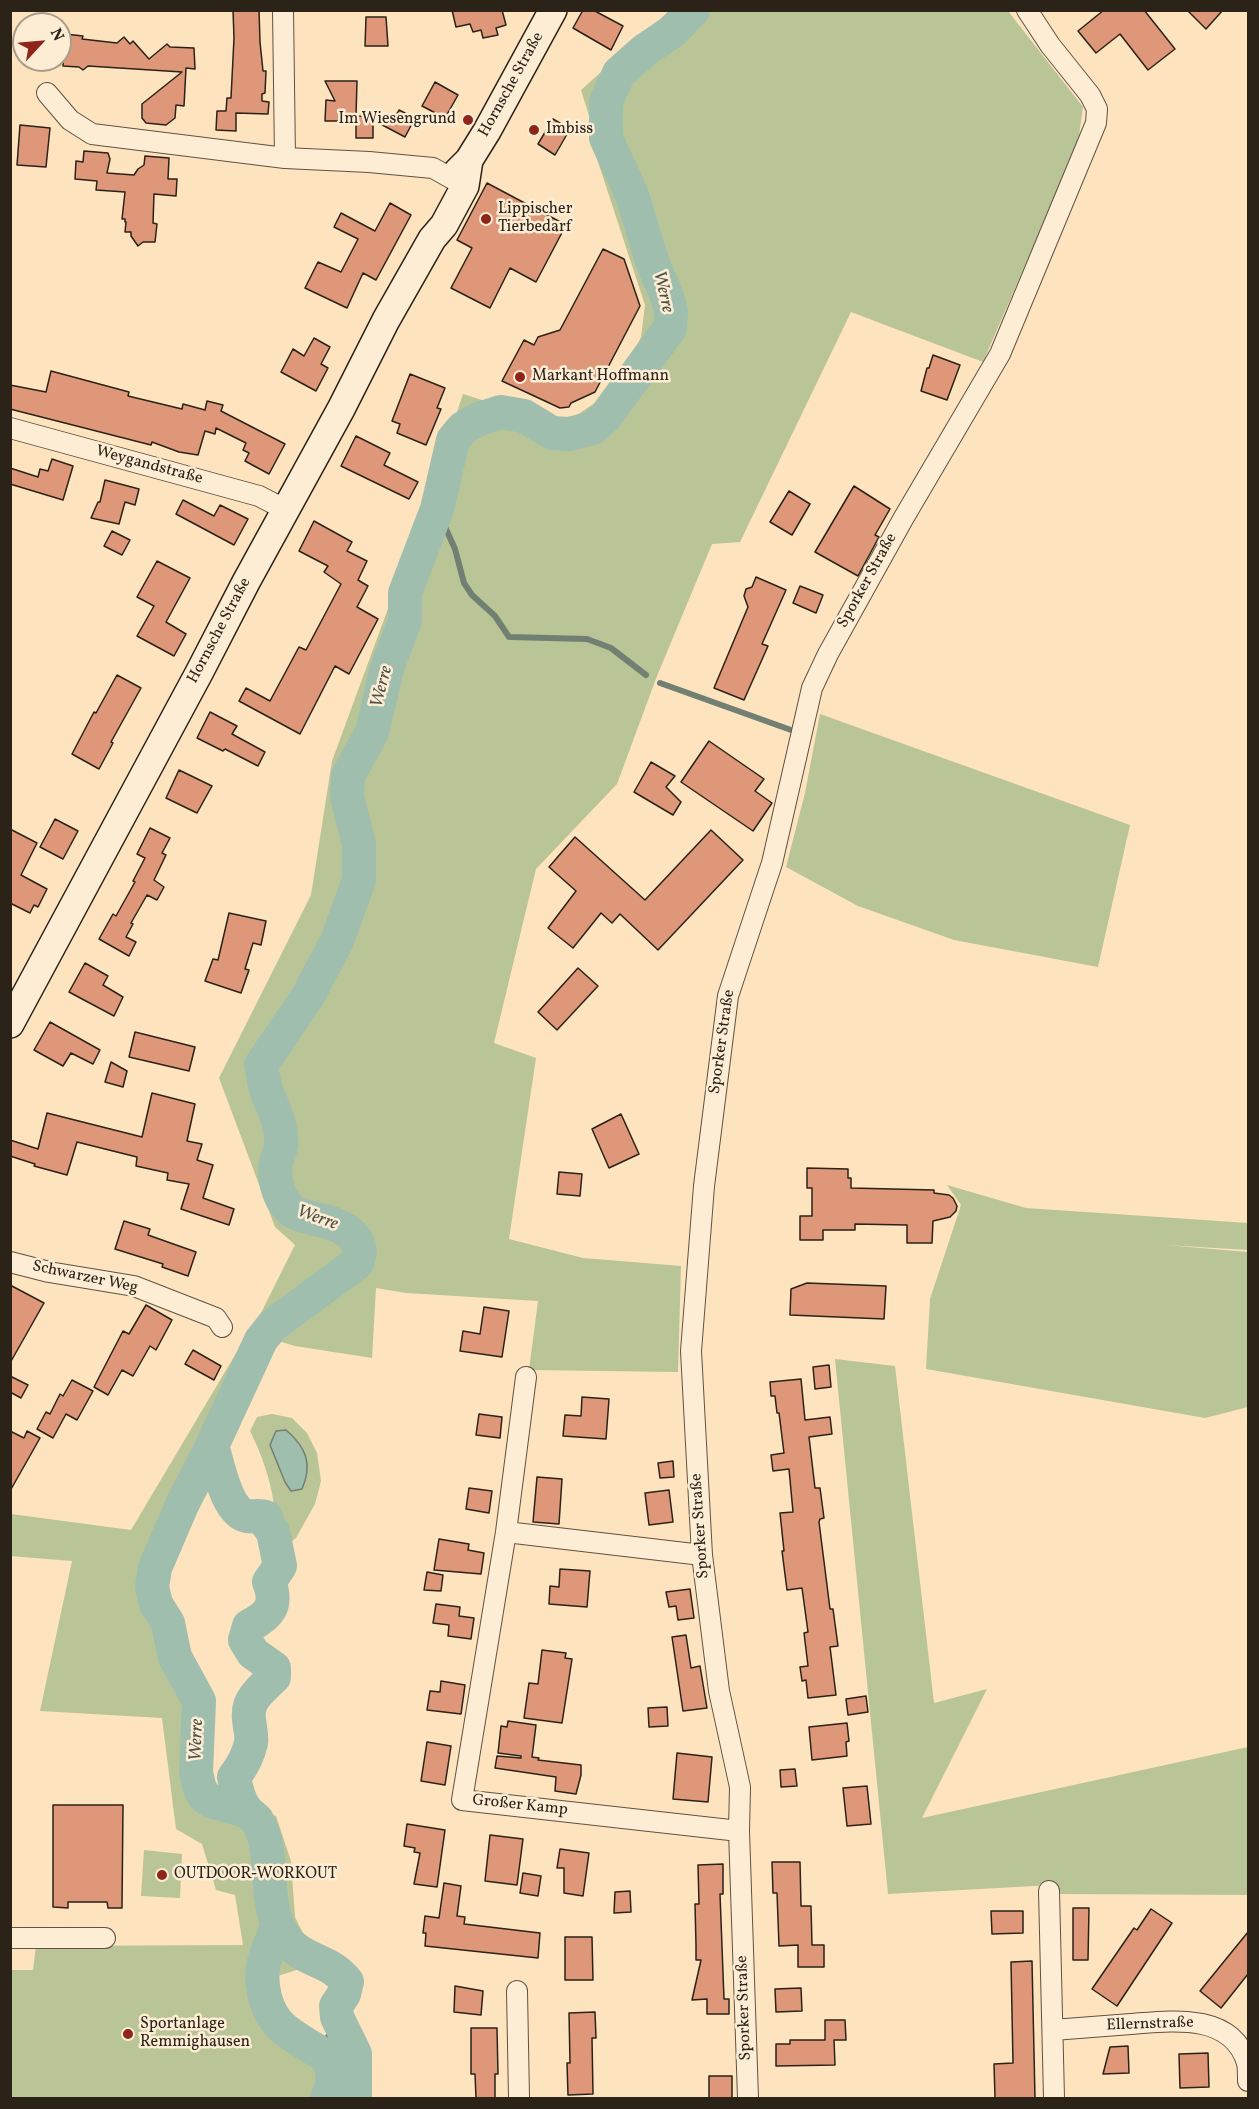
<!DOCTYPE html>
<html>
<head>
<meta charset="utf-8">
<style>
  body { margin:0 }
  #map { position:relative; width:1259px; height:2109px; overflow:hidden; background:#fee3bf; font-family:Vollkorn,serif }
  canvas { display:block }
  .frame { position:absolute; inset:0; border:12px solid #2b2218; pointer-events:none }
  .north { position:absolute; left:12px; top:12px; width:60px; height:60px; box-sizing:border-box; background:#feedd5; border:2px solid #aa9c89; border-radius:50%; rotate:64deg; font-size:16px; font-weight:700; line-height:24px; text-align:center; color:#2b2218 }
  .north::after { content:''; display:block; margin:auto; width:21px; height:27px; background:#8f2418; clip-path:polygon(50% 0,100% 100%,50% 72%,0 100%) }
</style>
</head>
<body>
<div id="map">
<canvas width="1259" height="2109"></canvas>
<div class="frame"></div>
<div class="north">N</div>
</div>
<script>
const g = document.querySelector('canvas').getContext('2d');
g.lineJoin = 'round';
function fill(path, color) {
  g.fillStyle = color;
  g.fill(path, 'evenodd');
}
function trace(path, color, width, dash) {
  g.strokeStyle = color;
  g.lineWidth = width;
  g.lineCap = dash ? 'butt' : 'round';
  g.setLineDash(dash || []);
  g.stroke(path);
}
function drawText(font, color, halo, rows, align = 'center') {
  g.font = font + ' Vollkorn,serif';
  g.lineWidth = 5;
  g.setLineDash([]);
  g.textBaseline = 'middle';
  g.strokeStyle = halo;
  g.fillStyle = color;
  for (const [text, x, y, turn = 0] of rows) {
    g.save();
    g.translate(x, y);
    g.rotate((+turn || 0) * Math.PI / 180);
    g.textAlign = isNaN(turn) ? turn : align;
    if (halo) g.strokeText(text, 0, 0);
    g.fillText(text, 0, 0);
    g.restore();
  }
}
fill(new Path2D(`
  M669 11H1008L1083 107 1078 143 983 362 851 312 740 542 712 544 657 676 617 784 536 869 494 1043 536 1058 509 1239 583 1258 681 1266 678 1372 529 1370 538 1301 406 1293 376 1288 372 1358 295 1346 251 1333 295 1245 275 1227 219 1078 311 895 332 761 425 508 446 517 426 504 463 394 517 411 571 419 617 388 641 337 645 305 597 159 590 119 581 90Z
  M820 714 1130 825 1098 967 954 940 858 906 786 867 805 793Z
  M947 1185 1026 1208 1248 1223V1250L1165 1245 1248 1252V1407L1205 1418 926 1369 930 1299 961 1205Z
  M238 1350 268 1365 163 1577 170 1635 199 1714 202 1793 276 1816 291 1861 295 1917 318 1963 278 1976 274 2002 340 2053 339 2098H11V1970H33L36 1946 243 1945 235 1895 216 1890 202 1844 176 1829 162 1718 40 1711 72 1561 10 1556 11 1514 131 1530Z
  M835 1359 895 1366 934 1703 987 1689 922 1818 1248 1747V1895L1058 1894 1053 1885 888 1894Z
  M272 1414 292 1418 307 1433 317 1453 321 1481 315 1504 296 1538 278 1552 273 1532 267 1524 266 1517 274 1505C270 1478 262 1455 250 1431L257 1417Z
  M144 1850 182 1854 180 1898 141 1896Z`), '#b9c597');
const water = new Path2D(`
  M286 1430C306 1447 313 1464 302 1489L291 1491 285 1482 270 1445 276 1431Z`);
fill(water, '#a0beae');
trace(water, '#718072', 1.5);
trace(new Path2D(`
  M437 509 455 549 464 583 472 595 495 616 509 637 587 639 611 648 646 675
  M660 683 791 730
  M318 2051 339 2021`), '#718072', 6);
trace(new Path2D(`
  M212 1446C218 1463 226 1512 247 1516 253 1517 259 1515 266 1517L267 1524 273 1532 280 1566 269 1582C278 1605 270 1615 249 1626L245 1640 253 1653 274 1668V1677C266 1685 253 1695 250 1706 246 1717 253 1734 251 1743 248 1756 242 1767 234 1777 236 1788 239 1802 247 1811 250 1815 254 1816 257 1820 262 1829 266 1841 267 1851 271 1881 267 1921 290 1944 308 1962 330 1960 347 1982L344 1994 336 2006 337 2017 355 2054V2098
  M247 1811 211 1801 205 1797 200 1789 196 1773 199 1701 175 1657 168 1623 156 1604 152 1587 155 1568 182 1505 212 1446 261 1340 273 1325 357 1263C361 1252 361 1246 354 1237 334 1215 302 1223 288 1207 279 1197 275 1182 275 1168 275 1161 280 1154 281 1146 283 1126 274 1110 267 1093 264 1084 263 1074 261 1065L308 996 337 941 359 880V844L347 797 348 776 372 732 387 668 405 621V593L437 509 453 440 463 428 479 419 501 412 524 416 552 433 569 434 593 428 606 416 670 328 671 311 668 299 652 261 632 195 606 138V102L619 73 645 50 673 31 693 10
  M277 1927C273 1938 267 1950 264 1962 259 1985 266 2014 284 2029 298 2040 313 2048 327 2057 335 2071 334 2085 327 2098`), '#a0beae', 34);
const building = new Path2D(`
  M233 10H259L260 42 263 71H266L265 93 262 94V101L269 102 268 114 236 113V131L216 130 217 111H226L227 98H231L234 38Z
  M452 10H502L506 25 496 28 498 35 483 38 481 30 473 32 470 24 456 27Z
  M583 10H593L623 26 611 50 573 28Z
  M1104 10H1144L1175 49 1148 70 1120 34 1096 53 1078 31Z
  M1187 10H1223L1206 29Z
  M366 17H386L388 46H365Z
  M65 34 83 36 82 39 117 43 124 37 130 44 133 41 149 59 167 44 170 47 194 48 195 69 186 68 184 106 176 105 175 118 166 125 146 123 142 118V104L182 72 88 66 83 70 79 67 63 66Z
  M325 81H357L356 116 395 117 399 110 415 118 405 137 373 120V138H356V121H325L326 100 335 101Z
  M435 82 458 95 445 118 422 106Z
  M553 119 570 129 555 155 538 144Z
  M20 125 50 128 46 167 17 165Z
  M84 151 108 153 110 159 107 173 134 175 138 169 144 165 145 156 169 158 168 179H177L176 196 154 194 153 223 157 224 155 242H143L138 246 131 236V232H125L126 222H125V219H122L125 192 96 190 97 181 75 179 76 161 83 162Z
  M487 183 566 225 536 282 510 268 490 308 451 288 472 248 457 240Z
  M390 203 411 215 376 280 363 273 347 308 305 288 318 262 341 272 358 239 334 227 341 213 375 231Z
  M603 249 624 259 640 306 595 392 571 403 569 407 560 408 502 381 524 340 534 345 538 337 560 330Z
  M314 338 330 347 321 364 328 368 316 391 281 372 293 349 304 356Z
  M933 355 960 365 947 400 921 391 927 368H929Z
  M51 371 129 392 128 396 182 409 183 404 205 410 207 401 223 405 221 411 285 444 269 474 245 461 249 453 243 450 246 443 216 428 215 434 205 431 198 455 179 452 152 442 151 445 10 409V385L46 392Z
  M410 374 445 388 437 408 441 409 426 445 397 433 400 424 392 421Z
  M356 436 390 453 384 465 418 482 409 499 341 466Z
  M52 459 73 466 63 500 10 484V468L38 477 40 469 48 471Z
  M105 480 139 489 135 505 125 502 119 524 91 518 98 502H100Z
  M854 486 890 509 875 535 879 537 858 576 815 552Z
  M789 491 810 504 792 535 770 522Z
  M183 500 214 516 220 505 248 519 234 545 176 514Z
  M314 521 352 542 347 551 367 561 358 580 368 586 357 607 378 619 349 674 335 666 300 734 239 701 246 688 270 701 299 647 306 650 341 584 324 572 328 566 299 551Z
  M112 531 130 540 122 555 104 546Z
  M157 561 190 578 166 622 186 634 174 656 137 636 154 606 137 597Z
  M756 577 786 590 762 644 768 646 744 700 714 688 748 607 744 596 746 589 752 587Z
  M800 586 823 595 816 613 793 603Z
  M117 675 141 688 111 742 113 743 99 769 72 754 94 712 96 713Z
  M210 712 237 726 232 734 265 752 258 766 225 749 223 751 197 738Z
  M709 741 764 779 755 791 772 803 753 831 681 782Z
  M651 762 675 776 666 787 681 802 673 815 634 792Z
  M179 770 212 786 197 813 166 798Z
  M55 819 78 831 63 859 40 847Z
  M150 828 170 838 162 853 166 855 154 880 164 887 157 900 147 895 131 923 133 924 126 937 136 942 129 956 99 939 113 914 116 916 135 882 133 881 145 858 137 854Z
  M10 829 37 843 21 875 47 889 38 907 34 905 30 913 10 903Z
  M711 830 743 860 658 950 620 914 612 923 601 913 573 948 548 928 576 891 549 867 575 837 645 900Z
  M229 913 266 921 261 945 253 943 245 969 249 970 241 993 205 981 213 959 218 960Z
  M85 963 108 976 103 985 123 997 114 1016 69 992Z
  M578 968 598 986 557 1030 538 1012Z
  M50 1022 100 1050 93 1064 71 1053 63 1066 34 1050Z
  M135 1032 195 1047 189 1071 129 1057Z
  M111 1062 127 1071 123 1087 105 1082Z
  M152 1093 195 1104 187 1141 202 1144 197 1160 213 1165 203 1198 234 1209 229 1225 181 1209 189 1184 167 1180 168 1173 136 1166 137 1157 77 1142 67 1175 34 1166 35 1164 10 1156V1140L38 1149 47 1113 142 1137Z
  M621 1114 639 1154 609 1168 592 1129Z
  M807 1168 848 1169V1178H851V1188L934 1190V1193L949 1195 953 1198 957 1206 956 1211 950 1217 933 1221 932 1243H907V1225L855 1224V1230H823V1240H800V1216H812V1188H807Z
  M559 1172 582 1174 580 1196 557 1194Z
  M124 1221 150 1229 148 1235 196 1252 188 1276 162 1267 163 1264 115 1249Z
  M807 1283 886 1286 884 1319 790 1315 791 1289Z
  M10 1285 44 1303 10 1363Z
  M146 1305 172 1320 156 1350 150 1346 133 1376 122 1370 108 1395 94 1387 123 1331 129 1334Z
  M484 1307 509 1311 502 1357 460 1351 463 1331 480 1334Z
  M193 1350 221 1366 214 1380 185 1364Z
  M829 1365 831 1387 815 1389 813 1367Z
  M10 1376 28 1385 21 1398 10 1392Z
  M801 1379 805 1420 830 1417 832 1434 809 1437 815 1488H820L824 1518 820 1519 819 1522 830 1609H833L838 1646 830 1647 836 1695 808 1698 806 1680 802 1681 800 1667 808 1666 804 1633 808 1632 802 1588 787 1590 782 1551H784L780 1513 793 1512 789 1469 773 1471 771 1455 784 1453 779 1413H777L775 1396H771L770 1382Z
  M72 1380 93 1391 77 1420 66 1414 53 1438 37 1429 46 1412 50 1414 60 1394 63 1396Z
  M582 1397 609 1399 606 1439 563 1436 565 1415 581 1416Z
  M479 1414 502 1417 500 1438 476 1435Z
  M10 1431 24 1438 27 1431 40 1438 10 1491Z
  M673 1461 674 1477 660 1478 658 1463Z
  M537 1477 562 1479 559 1524 533 1522Z
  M469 1488 492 1491 489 1513 466 1509Z
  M669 1490 673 1522 649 1525 645 1493Z
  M439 1539 469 1544 468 1550 484 1553 481 1574 434 1570Z
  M560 1569 590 1571 587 1607 549 1604 550 1586 559 1587Z
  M427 1572 443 1575 441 1591 424 1590Z
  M690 1589 694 1618 678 1620 676 1606 669 1607 666 1592Z
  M436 1604 460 1607 459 1616 474 1618 471 1639 448 1636 449 1625 433 1623Z
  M686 1635 691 1668 700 1666 707 1708 683 1711 672 1637Z
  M542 1650 566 1653 565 1658 572 1659 562 1723 524 1718 529 1683 538 1684Z
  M441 1681 465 1685 461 1714 427 1710 430 1691 440 1692Z
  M866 1696 868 1712 848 1715 846 1699Z
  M667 1707 668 1726 649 1727 648 1708Z
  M508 1721 536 1725 532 1757 539 1758 538 1760 581 1765V1775L576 1794 555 1791 556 1777 495 1768 497 1756 521 1758V1756L498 1753 501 1726 507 1727Z
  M847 1723 849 1741 846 1742 847 1756 812 1760 809 1727Z
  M427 1742 451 1746 445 1785 421 1781Z
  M677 1753 712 1757 708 1802 673 1799Z
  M795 1769 797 1786 781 1787 780 1770Z
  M867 1786 871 1824 847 1826 843 1788Z
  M53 1805H123L122 1908H108L107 1902H68V1908L53 1907Z
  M407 1824 445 1830 437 1887 414 1884 420 1853 414 1852 415 1848 404 1846Z
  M490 1835 523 1839 517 1885 485 1881Z
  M560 1849 589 1853 583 1896 564 1893V1868H557Z
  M772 1862H800L801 1906H811L812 1945H824V1967H798V1945L779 1946 777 1893H773Z
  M723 1864V1894H720L724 1999H729V2014H707V1999L692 2000 701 1960H696V1945L695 1904H699L698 1865Z
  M523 1873 541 1876 538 1896 520 1893Z
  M444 1883 461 1886 457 1916 465 1917 464 1924 540 1933 538 1958 425 1946 426 1933H423L425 1916 439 1918Z
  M630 1891 631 1912 614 1913 615 1892Z
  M1073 1908H1089L1088 1960H1073Z
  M1151 1909 1172 1923 1117 2006 1092 1989 1134 1928 1137 1930Z
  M991 1911H1023V1933L992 1934Z
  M1248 1932V1974L1221 2008 1200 1991Z
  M565 1937H592L593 1980H565Z
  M1032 1961 1035 2098H995L994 2064 1013 2063 1011 1962Z
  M455 1986 483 1991 481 2015 454 2012Z
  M801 1988 802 2011 776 2012 775 1989Z
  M595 2012 596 2038H592L593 2094 568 2095 567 2063H570L569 2013Z
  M825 2020H845L846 2040H834L835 2065 776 2066V2044H790V2040H825Z
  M471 2028H497L498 2074H495V2098H476L475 2074H471Z
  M1128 2046 1129 2073 1103 2074 1110 2047Z
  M1208 2053 1209 2087 1180 2088 1179 2054Z
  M709 2076H732V2098H709Z`);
fill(building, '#de9779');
trace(building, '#2b2218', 1.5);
const minor = new Path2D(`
  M283 10 285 158 369 162 433 168 465 186
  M47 93 70 120 92 134 285 158
  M10 428 259 496 286 510
  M10 1262 49 1272 134 1286 216 1318 222 1327
  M526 1377 506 1532 462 1800 739 1831
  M506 1532 702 1555
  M1049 1891 1054 2098
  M10 1938H105
  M517 1991 519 2098
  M1053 2030C1079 2028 1105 2026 1131 2024 1170 2021 1232 2012 1247 2063 1248 2068 1248 2075 1248 2081
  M748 2098 739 1831 740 1787 719 1691 702 1555 691 1351 704 1186 728 996 772 863 812 688 828 654 903 519 1000 354 1096 123 1097 109 1090 95 1050 45 1027 10`);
const secondary = new Path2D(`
  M457 172 469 160 487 131 553 10
  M10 1024 199 673 246 582 341 409 386 320 432 239 444 225 465 186 469 160`);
trace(minor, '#605242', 22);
trace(secondary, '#2b2218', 30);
trace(minor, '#feedd5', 20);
trace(secondary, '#feedd5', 27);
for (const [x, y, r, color] of [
  [468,120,6,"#8f2418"],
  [534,130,6,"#8f2418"],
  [486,219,6,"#8f2418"],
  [520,377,6,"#8f2418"],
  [162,1875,6,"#8f2418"],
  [128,2034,6,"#8f2418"]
]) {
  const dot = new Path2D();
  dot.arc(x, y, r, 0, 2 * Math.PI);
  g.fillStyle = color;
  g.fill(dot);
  trace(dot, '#feedd5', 2);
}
drawText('16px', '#2b2218', '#feedd5', [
  ["Hornsche Straße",512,85,-61],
  ["Weygandstraße",149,466,15],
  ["Sporker Straße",868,581,-61],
  ["Hornsche Straße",220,631,-62],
  ["Sporker Straße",723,1042,-82],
  ["Schwarzer Weg",85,1278,12],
  ["Sporker Straße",701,1526,-94],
  ["Großer Kamp",520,1806,6],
  ["Sporker Straße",745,2008,-92],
  ["Ellernstraße",1150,2025,-2]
]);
drawText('16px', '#2b2218', '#feedd5', [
  ["Im Wiesengrund",456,120,"right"],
  ["Imbiss",546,130],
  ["Lippischer",498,210],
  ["Tierbedarf",498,228],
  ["Markant Hoffmann",532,377],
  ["OUTDOOR-WORKOUT",174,1875],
  ["Sportanlage",140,2025],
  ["Remmighausen",140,2043]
], 'left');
drawText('italic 18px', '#4e5145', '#feedd5', [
  ["Werre",662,292,77],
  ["Werre",383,687,-76],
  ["Werre",317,1219,20],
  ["Werre",198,1740,-88]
]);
</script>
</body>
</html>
